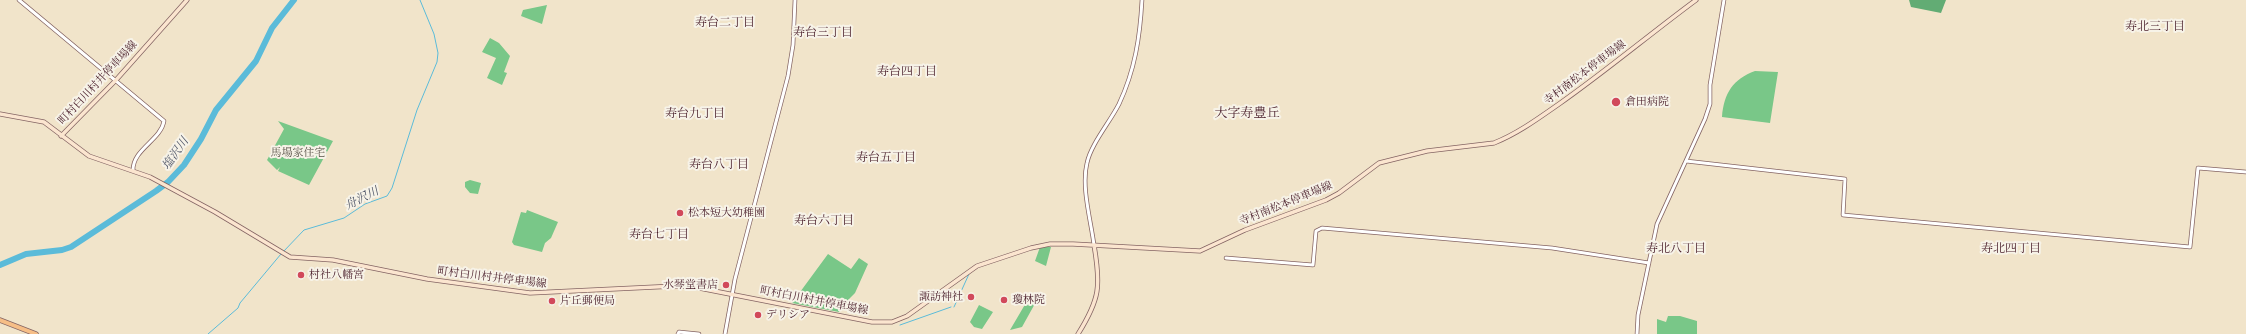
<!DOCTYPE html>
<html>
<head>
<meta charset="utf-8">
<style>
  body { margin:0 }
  canvas { display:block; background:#f1e4ca }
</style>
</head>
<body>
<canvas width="2246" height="334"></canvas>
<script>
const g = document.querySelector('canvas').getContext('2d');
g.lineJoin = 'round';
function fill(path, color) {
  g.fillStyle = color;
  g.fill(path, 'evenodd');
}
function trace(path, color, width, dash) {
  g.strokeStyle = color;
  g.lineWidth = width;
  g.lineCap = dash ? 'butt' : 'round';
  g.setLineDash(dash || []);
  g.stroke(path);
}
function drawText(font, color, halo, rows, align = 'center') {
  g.font = font + ' "IM FELL French Canon","Noto Serif JP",serif';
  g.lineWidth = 4;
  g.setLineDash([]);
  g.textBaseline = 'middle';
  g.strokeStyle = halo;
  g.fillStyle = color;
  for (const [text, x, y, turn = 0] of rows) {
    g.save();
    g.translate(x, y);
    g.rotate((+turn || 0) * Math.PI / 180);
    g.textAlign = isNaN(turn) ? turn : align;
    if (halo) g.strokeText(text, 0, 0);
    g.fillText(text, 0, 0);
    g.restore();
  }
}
fill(new Path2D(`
  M547 5 542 24 521 16 523 10Z
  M490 38 499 43 510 56 504 72 507 73 502 85 487 78 496 58 482 52Z
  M1755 71 1778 72 1770 123 1722 117C1724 93 1733 79 1755 71Z
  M278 121 333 141 309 185 278 171 280 167 277 170 267 160 284 129Z
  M470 180 481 183 478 194 470 193 465 187V182Z
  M527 210 558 222 551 238 545 243 542 252 514 245 512 242 521 212 526 213Z
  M1040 247H1051L1046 266 1035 261Z
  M828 254 851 269 859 258 868 264 855 293 845 303 839 312 792 303Z
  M1030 296 1037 300 1022 327 1010 330Z
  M979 305 993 312 982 329 974 327 970 322Z
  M1668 316H1680L1697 321V334H1657V319L1666 322Z`), '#79c788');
fill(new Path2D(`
  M1909 0H1946L1941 13 1911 7Z`), '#62ac74');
trace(new Path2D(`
  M283 252 304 230 344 218 365 204 387 196 392 188 417 110 437 62 438 53 434 34 420 0
  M954 307 969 274
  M900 325 951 307
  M208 334 238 308 240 303 281 254`), '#5bbbd9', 1);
trace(new Path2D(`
  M0 265 26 254 62 250 71 247 156 191 168 182 184 165 201 139 216 110 256 61 272 28 294 0`), '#5bbbd9', 6);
const tertiary = new Path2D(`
  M19 0 164 121C161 140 133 149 133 170
  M1686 161 1845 179 1843 215 2190 247 2198 168 2246 172
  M1094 245C1091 221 1081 187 1087 163 1091 144 1110 122 1119 104 1135 70 1140 37 1142 0
  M1226 258 1313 265 1316 231 1322 228 1552 248 1649 263
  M678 334 679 332 699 334
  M725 334 735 279 788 76 793 45 795 0
  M1637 334 1638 315 1657 224 1705 119 1710 104V85L1724 0`);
const secondary = new Path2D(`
  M0 114 44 122 89 156 150 177 215 212 290 257 333 260 427 279 530 293 676 286 694 287 872 322H892L907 316 977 266 1031 248 1050 244H1073L1200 251 1245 230 1326 200 1339 193 1379 163 1427 151 1494 143C1517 134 1539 118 1559 104 1606 71 1650 34 1696 0
  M61 136 116 80 187 0
  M1078 334C1100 299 1101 286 1094 245`);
const primary = new Path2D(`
  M0 320 36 334`);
trace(tertiary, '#846463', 4.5);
trace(secondary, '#846463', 5);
trace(primary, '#846463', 5.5);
trace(tertiary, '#fff', 3);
trace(secondary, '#fbe5cf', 3.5);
trace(primary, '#f6be87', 4);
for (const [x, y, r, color] of [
  [1616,102,5,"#d1495b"],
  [680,213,4,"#d1495b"],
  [301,275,4,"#d1495b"],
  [726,285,4,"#d1495b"],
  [971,297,4,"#d1495b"],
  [1004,300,4,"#d1495b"],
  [552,301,4,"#d1495b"],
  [758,315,4,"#d1495b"]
]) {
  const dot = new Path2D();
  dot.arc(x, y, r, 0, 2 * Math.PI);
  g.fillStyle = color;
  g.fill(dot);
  trace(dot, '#f7f3e8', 1.5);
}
drawText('11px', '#4a1f2b', '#f7f3e8', [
  ["寺村南松本停車場線",1585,73,-37],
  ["町村白川村井停車場線",98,83,-47],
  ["寺村南松本停車場線",1286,204,-22],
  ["町村白川村井停車場線",492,278,7],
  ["町村白川村井停車場線",814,301,11]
]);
drawText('11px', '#4a1f2b', '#f7f3e8', [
  ["倉田病院",1625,102],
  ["松本短大幼稚園",688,213],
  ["村社八幡宮",309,275],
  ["水琴堂書店",718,285,"right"],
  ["諏訪神社",963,297,"right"],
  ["瓊林院",1012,300],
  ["片丘郵便局",560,301],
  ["デリシア",766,315]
], 'left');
drawText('11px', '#585147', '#f7f3e8', [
  ["馬場家住宅",298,153]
]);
drawText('12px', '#4a1f2b', '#f7f3e8', [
  ["寿台二丁目",725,23],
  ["寿北三丁目",2155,27],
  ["寿台三丁目",823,33],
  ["寿台四丁目",907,72],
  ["寿台九丁目",695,114],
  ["寿台五丁目",886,158],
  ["寿台八丁目",719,165],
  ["寿台六丁目",824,221],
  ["寿台七丁目",659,235],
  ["寿北八丁目",1676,249],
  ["寿北四丁目",2011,249]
]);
drawText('italic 12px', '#505668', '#f7f3e8', [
  ["塩沢川",176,154,-55],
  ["舟沢川",362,199,-27]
]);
drawText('13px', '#4a1f2b', '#f7f3e8', [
  ["大字寿豊丘",1247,114]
]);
</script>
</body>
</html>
